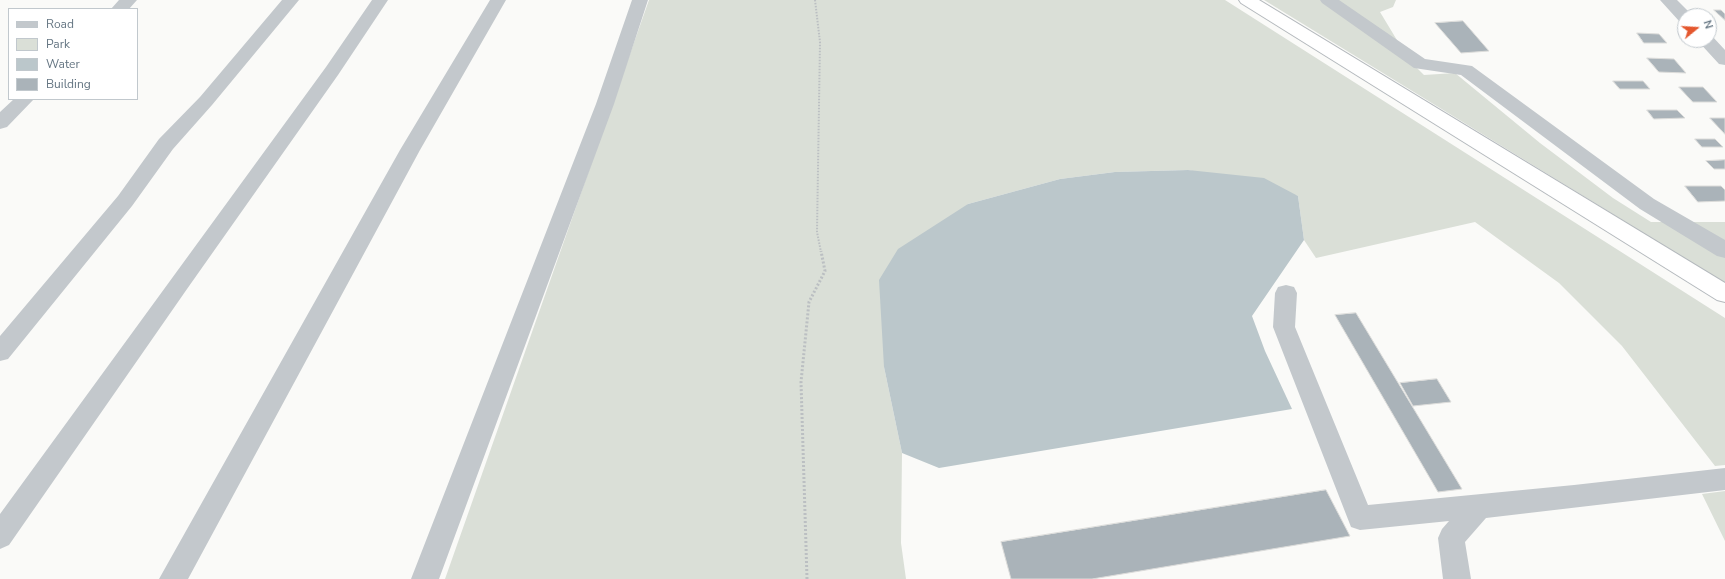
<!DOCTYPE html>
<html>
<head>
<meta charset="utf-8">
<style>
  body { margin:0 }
  #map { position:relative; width:1725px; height:579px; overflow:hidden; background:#fafaf8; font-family:"Nunito Sans",sans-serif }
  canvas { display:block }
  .legend { position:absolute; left:8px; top:8px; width:130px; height:92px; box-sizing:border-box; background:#fff; border:1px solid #c1c8cd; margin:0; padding:5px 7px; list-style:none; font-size:12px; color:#657683 }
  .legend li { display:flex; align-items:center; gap:8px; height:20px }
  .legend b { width:20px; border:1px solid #c1c8cd }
  .north { position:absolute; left:1677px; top:8px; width:40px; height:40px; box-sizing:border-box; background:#fff; border:1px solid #c1c8cd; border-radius:50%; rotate:72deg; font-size:11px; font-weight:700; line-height:16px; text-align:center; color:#657683 }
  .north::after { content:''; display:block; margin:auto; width:14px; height:18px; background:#e4572e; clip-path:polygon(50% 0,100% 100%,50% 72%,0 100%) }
</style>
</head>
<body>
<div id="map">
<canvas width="1725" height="579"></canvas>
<ul class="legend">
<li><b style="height:5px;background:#c3c8cc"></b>Road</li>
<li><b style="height:11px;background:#dadfd7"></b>Park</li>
<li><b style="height:11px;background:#bbc7cb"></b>Water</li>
<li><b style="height:11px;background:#aab3b9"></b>Building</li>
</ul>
<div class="north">N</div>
</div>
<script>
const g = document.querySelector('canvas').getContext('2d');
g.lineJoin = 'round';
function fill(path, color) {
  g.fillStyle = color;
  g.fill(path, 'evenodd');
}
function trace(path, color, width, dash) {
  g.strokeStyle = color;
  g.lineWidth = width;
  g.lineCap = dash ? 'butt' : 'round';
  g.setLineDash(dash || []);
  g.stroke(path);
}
fill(new Path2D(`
  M649 0H1225L1725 318V465L1715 466 1622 346 1559 283 1475 222 1316 258 1304 240 1298 196 1188 170 1115 172 1060 179 968 204 884 367 902 453 901 543 906 579H445Z
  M1264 0H1396L1393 7 1380 12 1409 60 1424 75 1455 73 1540 143 1613 198 1651 222H1725V283Z
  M1725 491V541L1702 494Z`), '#dadfd7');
fill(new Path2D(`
  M1188 170 1264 178 1298 196 1304 240 1252 316 1265 351 1292 409 939 468 902 453 884 367 879 280 898 249 968 204 1060 179 1115 172Z`), '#bbc7cb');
const building = new Path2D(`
  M1714 10H1721L1725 14V20Z
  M1463 21 1489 51 1461 53 1435 23Z
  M1637 33 1659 34 1667 43H1644Z
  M1647 58 1674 59 1686 73 1659 72Z
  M1613 81H1643L1650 89H1620Z
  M1679 87H1703L1717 102H1693Z
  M1647 110H1677L1685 118 1654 119Z
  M1710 118H1725V134Z
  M1695 139H1715L1723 147H1702Z
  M1725 160V169H1714L1706 161Z
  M1685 186H1721L1725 190V201L1698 202Z
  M1356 313 1462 489 1438 492 1335 315Z
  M1437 379 1451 402 1413 406 1400 383Z
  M1326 490 1350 536 1092 579H1011L1001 542Z`);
fill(building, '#aab3b9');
trace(building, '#dcdcda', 1);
const highway = new Path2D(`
  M1239 0H1259L1725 283V302L1717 300 1241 3Z`);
trace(highway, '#b4b9bd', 2);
trace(new Path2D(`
  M815 0 820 42 817 232 821 252`), '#bbbfc2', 2, [1.5, 1.5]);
trace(new Path2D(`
  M807 579 801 382 809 302 825 271 821 251`), '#bbbfc2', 3, [2, 2]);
fill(new Path2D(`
  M119 0H137L129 9H111Z
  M282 0H299L212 105 173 149 132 206 8 359 0 361V336L118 196 159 139 200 97Z
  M372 0H388L338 75 187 289 9 545 0 549V514L326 67Z
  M490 0H506L420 150 188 579H159L400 150Z
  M632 0H648L614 104 439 579H411L596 104Z
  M1320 0H1339L1425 59 1472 66 1654 199 1725 240V258L1717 256 1640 209 1461 75 1414 68 1322 3Z
  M1660 0H1677L1693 16H1685V22L1679 21Z
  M1709 36H1712L1725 50V65L1719 64 1697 40H1709Z
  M14 99H34L7 127 0 129V112Z
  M1286 285 1294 287 1297 293 1295 327 1368 505 1574 485 1725 468V490L1486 518 1465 542 1471 579H1443L1438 538 1442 529 1449 521 1360 530 1351 527 1273 327 1275 293 1278 287Z`), '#c3c8cc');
fill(highway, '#fff');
</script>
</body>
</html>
